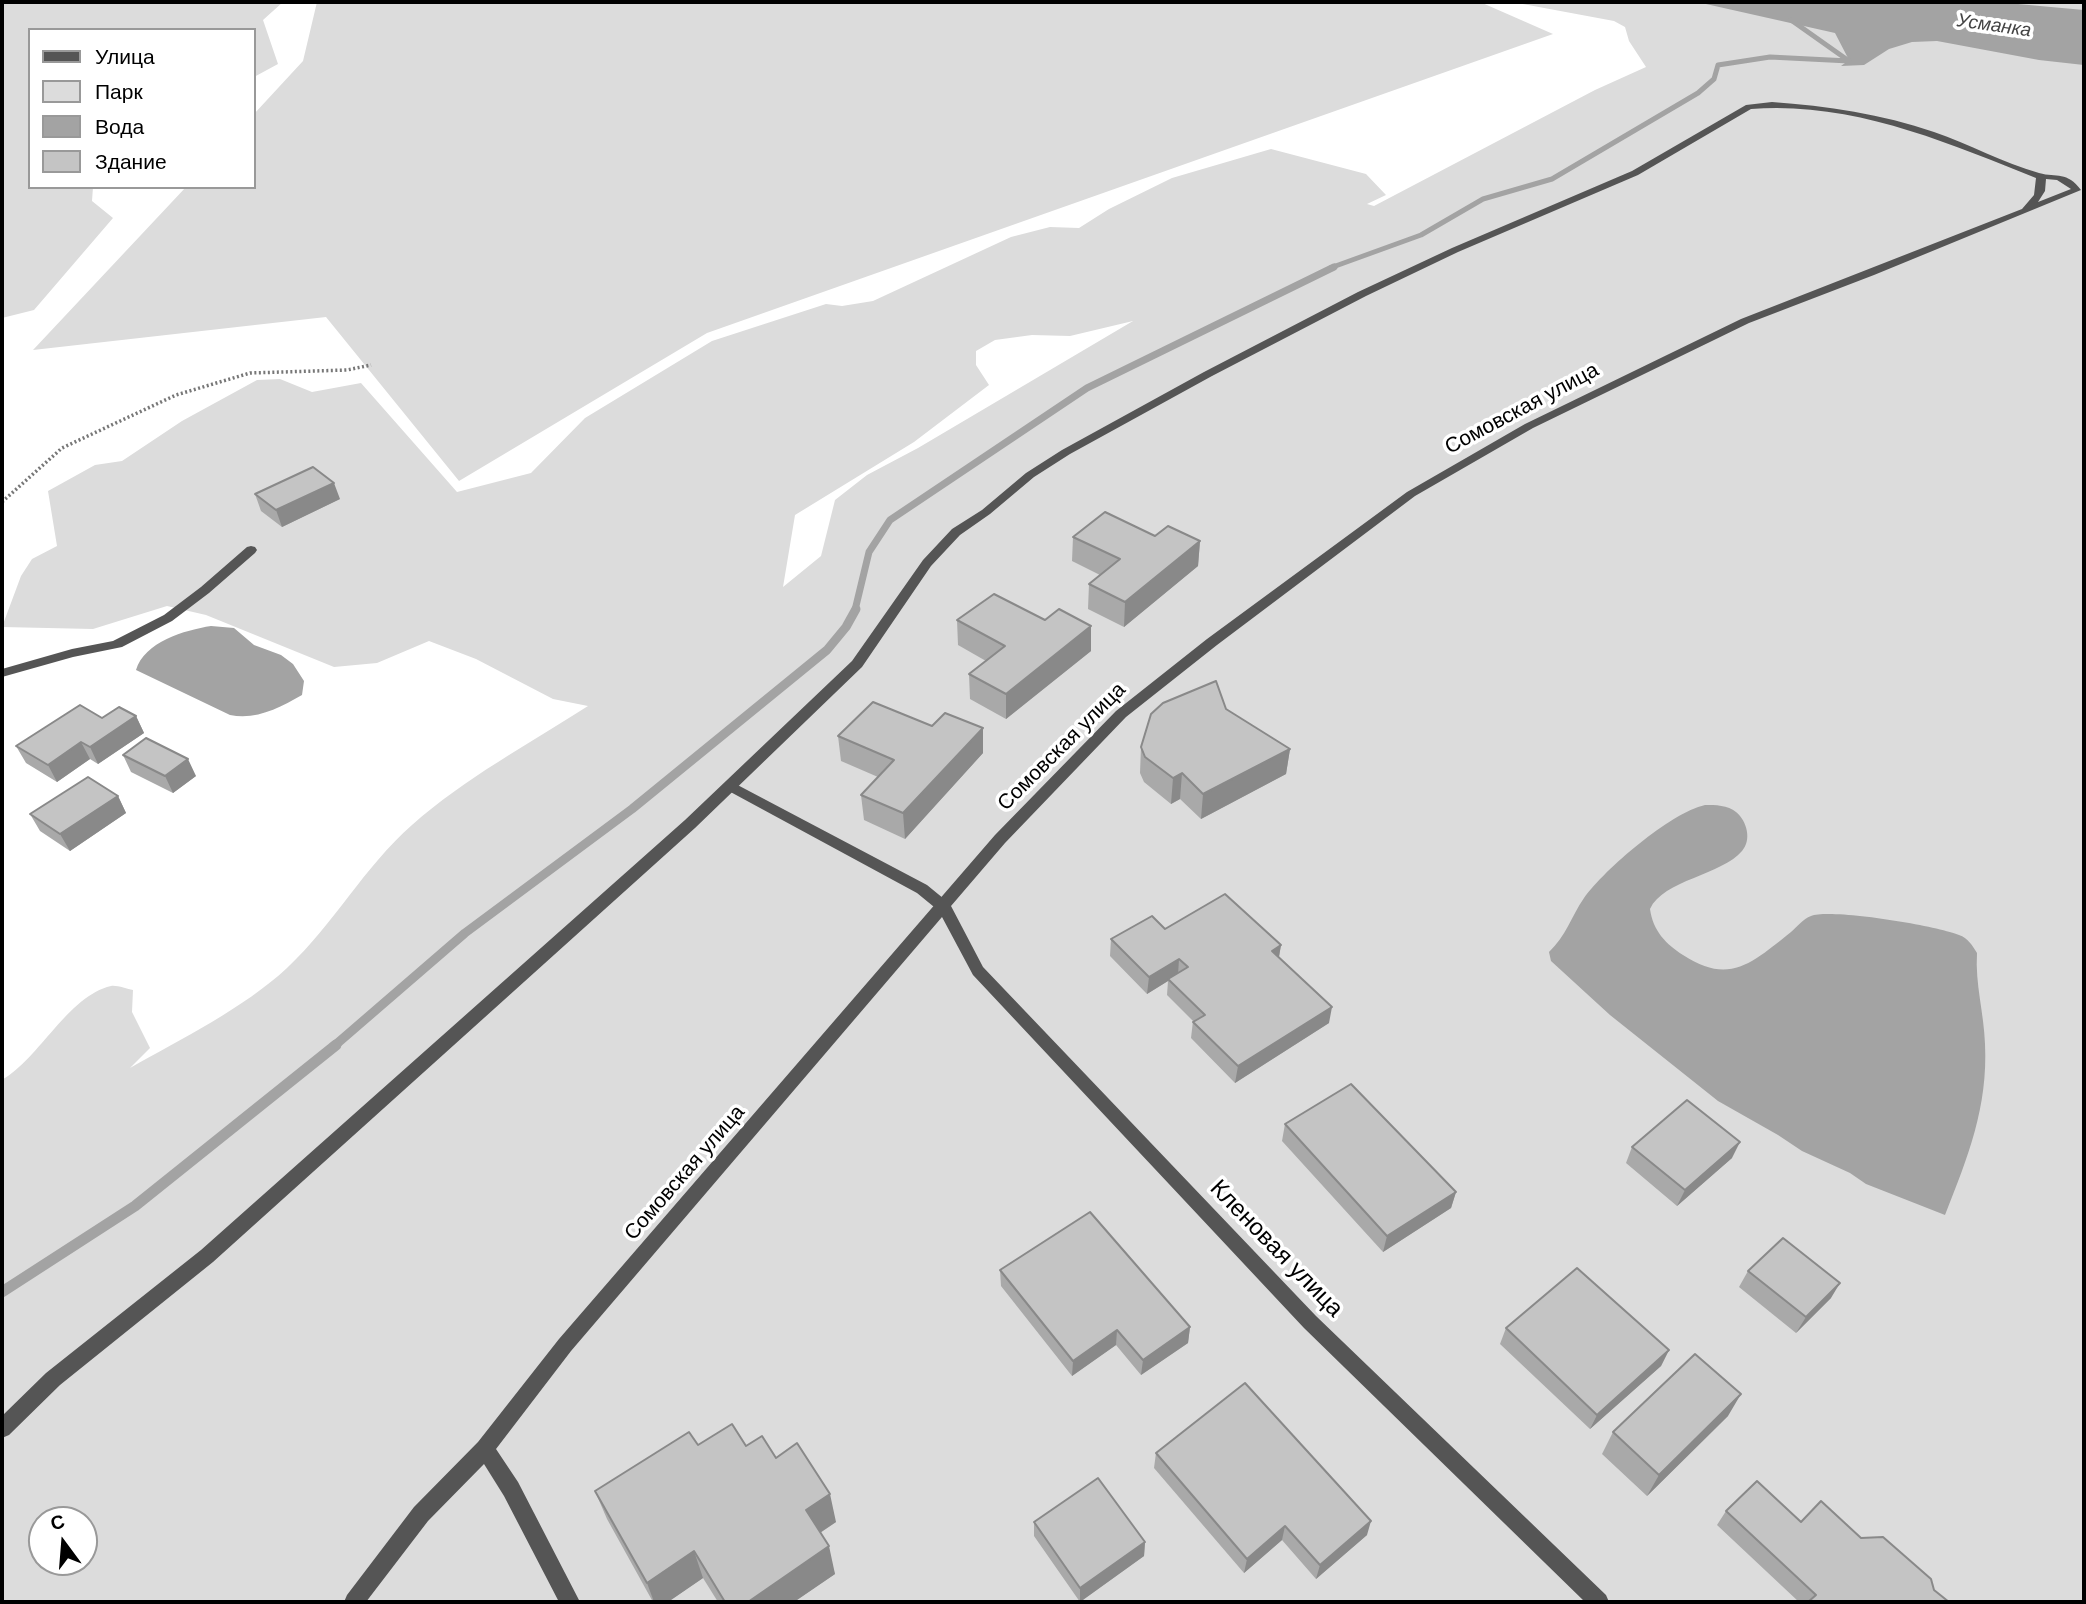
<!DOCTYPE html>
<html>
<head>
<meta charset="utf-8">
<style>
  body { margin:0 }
  #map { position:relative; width:2086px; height:1604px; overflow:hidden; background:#fff; font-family:Arial,sans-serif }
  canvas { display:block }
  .frame { position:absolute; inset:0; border:4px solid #000; pointer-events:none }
  .legend { position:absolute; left:28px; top:28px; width:228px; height:161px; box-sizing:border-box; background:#fff; border:2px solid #999; margin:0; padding:9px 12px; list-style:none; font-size:21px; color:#000 }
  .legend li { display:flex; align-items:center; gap:14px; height:35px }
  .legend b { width:35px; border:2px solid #999 }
  .north { position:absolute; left:28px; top:1506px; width:70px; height:70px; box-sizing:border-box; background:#fff; border:2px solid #999; border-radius:50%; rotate:344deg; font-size:19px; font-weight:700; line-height:28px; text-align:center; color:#000 }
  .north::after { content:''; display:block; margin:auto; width:24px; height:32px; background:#000; clip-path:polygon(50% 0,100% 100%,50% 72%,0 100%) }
</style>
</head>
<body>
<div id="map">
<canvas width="2086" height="1604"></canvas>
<div class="frame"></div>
<ul class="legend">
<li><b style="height:9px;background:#555"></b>Улица</li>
<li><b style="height:19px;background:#dcdcdc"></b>Парк</li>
<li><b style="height:19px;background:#a3a3a3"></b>Вода</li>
<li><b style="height:19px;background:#c4c4c4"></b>Здание</li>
</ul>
<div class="north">С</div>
</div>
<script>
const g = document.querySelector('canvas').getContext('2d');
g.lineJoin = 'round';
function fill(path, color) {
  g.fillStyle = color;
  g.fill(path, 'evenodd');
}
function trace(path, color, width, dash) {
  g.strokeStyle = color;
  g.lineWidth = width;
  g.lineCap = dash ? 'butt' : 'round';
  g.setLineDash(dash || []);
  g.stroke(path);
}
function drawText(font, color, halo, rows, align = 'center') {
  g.font = font + ' Arial,sans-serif';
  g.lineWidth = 7;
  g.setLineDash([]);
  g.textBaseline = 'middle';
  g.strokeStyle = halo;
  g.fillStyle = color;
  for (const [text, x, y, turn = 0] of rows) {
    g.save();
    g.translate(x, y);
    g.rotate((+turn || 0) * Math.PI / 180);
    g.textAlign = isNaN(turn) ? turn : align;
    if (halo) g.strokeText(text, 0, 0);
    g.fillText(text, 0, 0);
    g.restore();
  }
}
fill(new Path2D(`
  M2 2H283L263 20 278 64 254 77V30H30V187H93L92 201 113 218 34 310 2 318Z
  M317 2H1480L1553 34 707 333 459 481 326 317 33 350 186 187H254V114L303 61Z
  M1512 2H2084V1602H2V1080C40 1058 68 996 111 986 117 985 127 989 133 990L132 1012 150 1048 130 1068C181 1039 244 1008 287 968 334 924 364 867 412 825 465 778 529 744 588 706L553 699 476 659 429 641 377 663 334 667 206 615 167 606 93 629 2 627 21 576 32 559 57 546 48 491 95 465 122 461 182 421 257 380 280 379 312 392 361 383 457 492 531 473 585 418 712 341 826 304 842 306 873 301 1011 237 1050 227 1079 228 1109 209 1172 178 1271 149 1366 174 1386 195 1367 204 1374 206 1595 90 1646 67 1629 41 1625 27 1614 21ZM1133 321 918 448 867 475 835 500 821 556 783 587 795 515 914 442 989 385 976 365V351L995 340 1032 335 1070 336ZM42 1520H84V1562H42Z`), '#dcdcdc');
fill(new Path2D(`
  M1697 2H1996L2084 10V65L2039 60 1937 41 1912 42 1889 49 1864 65 1841 66 1849 60 1835 33Z
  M211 626 234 628 254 645 281 655 293 664 304 681 302 695C279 708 257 720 230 715L136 670C144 642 185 630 211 626Z
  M1705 805C1715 805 1728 805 1736 812 1747 821 1752 840 1742 851 1722 875 1663 880 1650 909 1653 931 1666 944 1683 955 1730 986 1753 962 1791 932 1797 927 1803 919 1811 916 1831 908 1938 926 1959 935 1968 938 1972 945 1977 953 1975 984 1984 1013 1985 1044 1988 1107 1968 1157 1945 1215L1866 1184 1850 1173 1802 1151 1778 1135 1718 1101 1610 1015 1551 961 1549 952C1566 936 1571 917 1584 898 1605 869 1670 813 1705 805Z`), '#a3a3a3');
trace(new Path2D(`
  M1330 268 1421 235 1483 199 1552 179 1698 93 1714 79 1718 65 1770 57 1849 61 1791 20`), '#a3a3a3', 5);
trace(new Path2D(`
  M855 610 869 552 890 520 1087 388 1334 267`), '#a3a3a3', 7);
trace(new Path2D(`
  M333 1047 465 933 632 809 827 650 846 627 856 609`), '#a3a3a3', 9);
trace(new Path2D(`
  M2 1292 135 1206 336 1045`), '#a3a3a3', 11);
trace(new Path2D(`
  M2 502 62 448 176 395 250 373 347 370 371 365`), '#777', 3.5, [2, 2.5]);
fill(new Path2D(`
  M251 546 255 547 257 550 255 553 209 593 172 621 122 647 73 657 2 677V669L72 649 113 641 164 615 201 587 247 547Z
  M730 781 927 885 949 903 951 907 949 911H939L917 893 725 789 723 786Z`), '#555');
fill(new Path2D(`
  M1772 102C1827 106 1882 114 1934 132 1969 144 2003 163 2039 173 2057 178 2067 171 2081 190L1874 275 1749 323 1533 428 1415 496 1217 645 1126 717 1005 843 951 906 983 967 1316 1316 1606 1595 1609 1602H1585L1304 1328 973 975 942 917 571 1351 496 1449 518 1482 580 1602H559L504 1496 484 1464 428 1521 366 1602H344L347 1595 414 1507 478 1442 559 1339 995 835 1116 711 1207 639 1407 492 1525 424 1741 319 2022 209 2034 195 2036 178C1946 142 1851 101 1751 109L1638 175 1458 252 1366 296 1212 376 1070 454 1034 477 990 514 960 535 931 566 862 667 695 828 213 1262 60 1385 9 1435 2 1438V1416L46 1373 201 1250 685 820 852 661 923 560 952 529 982 510 1026 473 1062 450 1204 372 1358 292 1452 248 1632 171 1746 105ZM2046 179 2057 180 2071 189 2038 202 2045 191Z`), '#555');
fill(new Path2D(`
  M255 494 340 499 282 527 261 511Z
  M1155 536 1200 541 1198 566 1124 627 1088 609 1089 584 1100 575 1072 561 1073 537Z
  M957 620H1045L1091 626V651L1006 719 970 699 969 674 986 661 958 645Z
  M1226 709 1290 749 1286 774 1201 819 1180 799 1171 804 1144 782 1140 773 1141 747Z
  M136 716 144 733 98 764 90 759 57 782 26 763 16 746 102 718Z
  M932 726 983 728V753L905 839 864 820 861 795 878 777 841 761 838 736Z
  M123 755 196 776 173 793 131 772Z
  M118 796 126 813 70 851 40 831 30 814Z
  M1165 929 1281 945 1279 957 1329 1023 1235 1083 1191 1038 1193 1021 1167 995 1168 981 1147 994 1110 956 1111 939Z
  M1285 1124 1456 1192 1451 1208 1383 1252 1282 1141Z
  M1632 1147 1732 1158 1677 1206 1626 1163Z
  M1000 1270 1190 1327 1188 1343 1141 1375 1116 1345 1072 1376 1001 1286Z
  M1748 1271 1831 1298 1796 1333 1739 1287Z
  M1506 1328 1669 1350 1661 1366 1590 1429 1500 1344Z
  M1728 1416 1647 1496 1602 1454 1613 1432Z
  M698 1445 746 1446 836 1522 820 1533 835 1574 794 1602H718L703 1578 668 1602H653L607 1519 595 1491Z
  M1156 1453 1367 1535 1316 1579 1282 1540 1244 1573 1154 1468Z
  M1726 1511 1801 1522 1861 1538 1949 1602H1799L1717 1525Z
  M1034 1522 1145 1542 1144 1556 1080 1602 1034 1536Z`), '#a9a9a9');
fill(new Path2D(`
  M334 483 340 499 282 527 276 510Z
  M1200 541 1198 566 1124 627 1125 602Z
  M1091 626V651L1006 719V694Z
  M136 716 144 733 98 764 90 747Z
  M983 728V753L905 839 903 813Z
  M81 742 90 759 57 782 48 765Z
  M1290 749 1286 774 1201 819 1203 794Z
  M188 759 196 776 173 793 165 776Z
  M1182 773 1180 799 1171 804 1173 778Z
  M118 796 126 813 70 851 60 834Z
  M1281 945 1278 962 1272 951Z
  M1179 959 1178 975 1168 979V981L1147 994 1149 977Z
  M1332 1007 1329 1023 1235 1083 1238 1066Z
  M1740 1142 1732 1158 1677 1206 1685 1190Z
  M1456 1192 1451 1208 1383 1252 1387 1236Z
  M1840 1283 1831 1298 1796 1333 1806 1317Z
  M1190 1327 1188 1343 1141 1375 1143 1360Z
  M1117 1330 1116 1345 1072 1376 1073 1361Z
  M1669 1350 1661 1366 1590 1429 1597 1415Z
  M1741 1394 1728 1416 1647 1496 1659 1475Z
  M830 1494 836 1522 812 1538 806 1510Z
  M1371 1521 1367 1535 1316 1579 1320 1565Z
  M1285 1526 1282 1540 1244 1573 1247 1559Z
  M1145 1542 1144 1556 1080 1602V1588Z
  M829 1546 835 1574 794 1602H748Z
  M694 1551 703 1578 668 1602H654L647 1583Z`), '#898989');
const building = new Path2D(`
  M313 467 334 483 276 510 255 494Z
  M1105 512 1155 536 1168 526 1200 541 1125 602 1089 584 1120 559 1073 537Z
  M994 594 1045 620 1059 609 1091 626 1006 694 969 674 1005 646 957 620Z
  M1216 681 1226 709 1290 749 1203 794 1182 773 1173 778 1145 757 1141 747 1151 714 1163 703Z
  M873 702 932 726 945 713 983 728 903 813 861 795 894 760 838 736Z
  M80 705 102 718 119 707 136 716 90 747 81 742 48 765 16 746Z
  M146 738 188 759 165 776 123 755Z
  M88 777 118 796 60 834 30 814Z
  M1225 894 1281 945 1272 951 1332 1007 1238 1066 1193 1022 1205 1015 1168 979 1188 967 1179 959 1149 977 1111 939 1152 916 1165 929Z
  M1351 1084 1456 1192 1387 1236 1285 1124Z
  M1687 1100 1740 1142 1685 1190 1632 1147Z
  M1090 1212 1190 1327 1143 1360 1117 1330 1073 1361 1000 1270Z
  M1783 1238 1840 1283 1806 1317 1748 1271Z
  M1577 1268 1669 1350 1597 1415 1506 1328Z
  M1695 1354 1741 1394 1659 1475 1613 1432Z
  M1245 1383 1371 1521 1320 1565 1285 1526 1247 1559 1156 1453Z
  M732 1424 746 1446 762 1436 776 1458 797 1443 830 1494 806 1510 829 1546 748 1602H725L694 1551 647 1583 595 1491 689 1432 698 1445Z
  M1098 1478 1145 1542 1080 1588 1034 1522Z
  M1757 1481 1801 1522 1821 1501 1861 1538 1883 1537 1931 1579 1934 1590 1949 1602H1808L1816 1595 1726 1511Z`);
fill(building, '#c4c4c4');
trace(building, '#898989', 2);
drawText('italic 19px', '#444', '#fff', [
  ["Усманка",1994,26,8]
]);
drawText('21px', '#000', '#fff', [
  ["Сомовская улица",1522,409,-28],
  ["Сомовская улица",1062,747,-45],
  ["Сомовская улица",685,1173,-49]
]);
drawText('24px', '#000', '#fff', [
  ["Кленовая улица",1276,1249,46]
]);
</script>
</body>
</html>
